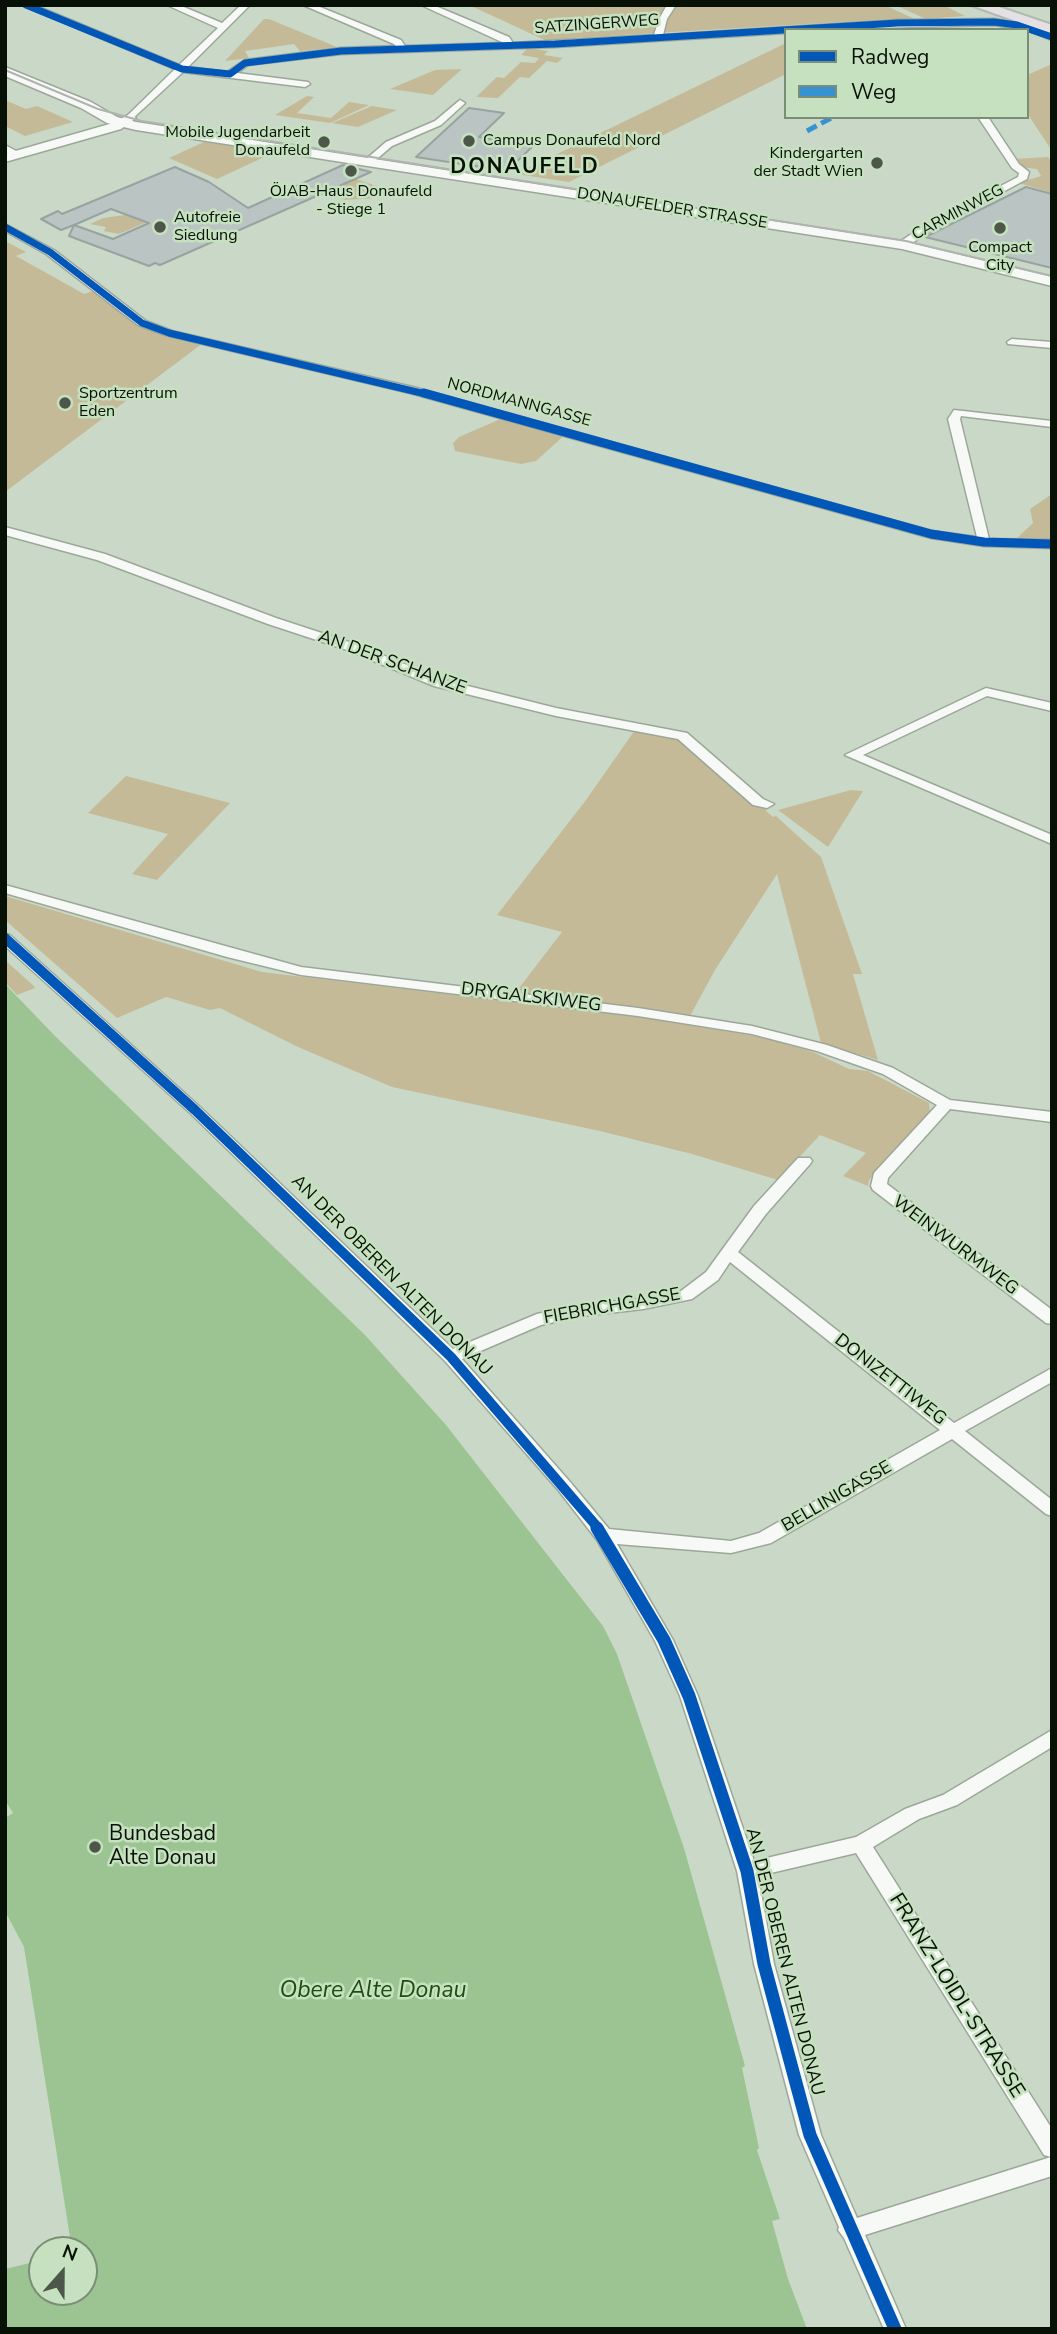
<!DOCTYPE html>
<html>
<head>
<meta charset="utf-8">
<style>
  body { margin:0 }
  #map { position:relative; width:1057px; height:2334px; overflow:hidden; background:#cad9c7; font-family:"Nunito Sans",sans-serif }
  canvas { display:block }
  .frame { position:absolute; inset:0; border:7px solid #081106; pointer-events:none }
  .legend { position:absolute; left:784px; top:28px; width:245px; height:91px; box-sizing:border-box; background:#c6e1bf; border:2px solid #7a8e75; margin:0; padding:9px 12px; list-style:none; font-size:21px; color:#081106 }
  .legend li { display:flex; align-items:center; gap:14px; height:35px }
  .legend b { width:35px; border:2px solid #7a8e75 }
  .north { position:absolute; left:28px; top:2236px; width:70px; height:70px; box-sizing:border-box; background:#c6e1bf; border:2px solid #7a8e75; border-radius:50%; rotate:21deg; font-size:19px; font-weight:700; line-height:28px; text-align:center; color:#081106 }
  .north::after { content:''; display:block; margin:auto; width:24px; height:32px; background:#4c574a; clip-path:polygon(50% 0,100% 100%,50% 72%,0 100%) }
</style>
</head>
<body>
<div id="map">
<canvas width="1057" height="2334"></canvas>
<div class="frame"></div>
<ul class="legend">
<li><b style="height:9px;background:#0057b8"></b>Radweg</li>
<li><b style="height:9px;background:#3792d1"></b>Weg</li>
</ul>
<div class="north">N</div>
</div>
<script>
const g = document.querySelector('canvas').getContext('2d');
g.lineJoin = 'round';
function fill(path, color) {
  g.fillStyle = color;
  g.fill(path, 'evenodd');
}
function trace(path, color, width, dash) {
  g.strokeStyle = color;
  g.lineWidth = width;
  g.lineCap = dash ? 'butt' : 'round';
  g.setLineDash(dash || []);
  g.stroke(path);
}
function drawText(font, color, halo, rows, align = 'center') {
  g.font = font + ' "Nunito Sans",sans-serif';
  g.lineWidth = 5;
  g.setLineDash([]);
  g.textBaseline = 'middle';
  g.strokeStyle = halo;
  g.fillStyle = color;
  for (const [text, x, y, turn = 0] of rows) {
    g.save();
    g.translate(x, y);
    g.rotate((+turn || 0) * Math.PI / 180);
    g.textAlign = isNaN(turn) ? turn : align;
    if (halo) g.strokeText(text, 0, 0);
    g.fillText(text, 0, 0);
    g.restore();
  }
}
fill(new Path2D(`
  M469 5H884L915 19H890L573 38 549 42Z
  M895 5H943L965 16 926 19Z
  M264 19H269L337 47 300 51 294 44 245 51 249 58 225 61Z
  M786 43V74L569 182 516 174Z
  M528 48 548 51 544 55 563 58 557 63 547 61 529 78 520 77 498 98 476 97 497 77 504 78 521 62 535 63 539 58 521 55Z
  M1052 64V151L1027 113V75Z
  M462 69 433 95 390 89 435 70Z
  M307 96 314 97 297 113 331 118 349 102 369 105 330 123 275 115Z
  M5 100 26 109 37 106 73 122 25 136 5 126Z
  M372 106 397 110 358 127 332 123Z
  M204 142 275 152 217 179 169 158Z
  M1048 157 1052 162V193L1019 183 1041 176 1037 169 1020 167 1014 159Z
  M356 179 406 196 345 200 324 193Z
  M125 215 147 222 119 234 104 231 106 227 90 224 103 218Z
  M5 241 26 252 16 256 84 294 93 291 138 325 203 343 5 492Z
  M505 417 568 432 536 461 521 464 455 451 453 443 459 437Z
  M1052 494V541L1015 540 1033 523 1030 509Z
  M637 727 682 736 767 804 766 811 773 817 776 816 821 857 862 974H853L878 1060 821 1043 777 874 715 970 690 1016 516 992 562 932 497 915 586 800Z
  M126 776 230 803 157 880 132 874 168 834 88 813Z
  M851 790 863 791 828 847 778 810Z
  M5 896 262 972 639 1017 767 1038 813 1052 849 1069 868 1071 929 1103 930 1112 869 1180 868 1186 843 1176 866 1153 820 1135 778 1180 692 1154 600 1131 392 1087 298 1047 220 1008 210 1010 166 997 117 1018 5 920Z
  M5 960 35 987V988L17 995 5 982Z`), '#c4ba97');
fill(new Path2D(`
  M5 984 55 1036 365 1335 446 1425 603 1626 617 1654 684 1848 745 2066 742 2068 759 2148 757 2150 780 2219 772 2221 788 2279 807 2329H5V2269L42 2260V2292H84V2250H72L24 1947 5 1911V1818L13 1813 5 1800Z`), '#9cc492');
const building = new Path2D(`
  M469 108 504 113 479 137 534 145 507 171 416 157Z
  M343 165 371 172 160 265 155 263 149 266 69 236 74 225 61 230 41 219 58 211 62 214 175 167 209 182 248 208ZM111 209 149 223 113 239 74 225Z
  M1026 187 1052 194V268L925 237Z`);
fill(building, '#bac5c3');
trace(building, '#98a3a1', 2);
const minor = new Path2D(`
  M22 5H34L179 65 218 28 167 5H179L222 23 241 5H250L188 67 227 72 245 60 341 48 396 46 394 44 303 5H315L401 40 405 46 504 43 421 5H433L509 37 513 43 654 35 659 19 667 5H676L667 19 663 35 898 20 994 19 1020 23 1052 34V40L1027 30 994 25 786 30V33L555 47 341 54 248 65 237 73 308 82 310 84 305 87 183 72 130 121 125 118 127 116 175 69Z
  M460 100 465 103 463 105 441 125 392 146 372 163 364 161 386 142 435 121Z
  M978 117H988L1019 164 1029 172 1027 179 930 231 906 247H898V243L922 227 1018 177 1019 173 1012 168Z
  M5 145 20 153 22 155 17 158 5 152Z
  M5 224 54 250 146 321 172 331 417 388 932 531 977 537 948 419 954 410 1052 421V427L961 416 960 419 989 539 1052 540V548L984 546 931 538 410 393 165 335 138 325 46 254 5 231Z
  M1012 339 1052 342V348L1008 344 1007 342Z
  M5 527 105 554 276 618 355 644 444 680 556 708 687 733 763 799 774 804 767 808 753 805 678 739 556 716 434 686 347 650 268 624 97 560 5 535Z
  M986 688 1052 703V711L987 696 863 755 1052 835V844L845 755Z
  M5 885 301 967 638 1008 752 1026 827 1045 893 1068 950 1100 1052 1112V1122L950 1109 888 1178 887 1184 1052 1310V1324L1046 1323 873 1190 871 1186 874 1173 937 1105 883 1074 817 1051 752 1034 638 1016 301 975 227 957 5 893Z
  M5 934 10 935 200 1107 453 1349 537 1314 582 1304 643 1299 681 1291 706 1272 754 1206 798 1158H810L812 1161 810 1164 766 1214 738 1252 954 1423 1052 1368V1382L965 1431 1052 1500V1516L1046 1514 952 1439 771 1543 731 1553 617 1544 673 1640 698 1696 754 1861 856 1837 905 1809 943 1795 1052 1730V1747L957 1805 919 1819 873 1847 1052 2129V2176L865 2235 906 2329H884L844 2238 838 2230 839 2227 799 2135 754 1964 737 1871 680 1696 655 1641 597 1540 559 1491 445 1361 190 1113 5 946ZM730 1262 940 1430 759 1533 731 1541 609 1529 571 1483 462 1359 541 1325 582 1316 643 1309 692 1299 718 1280ZM856 1853 1044 2155 1051 2157 857 2218 821 2135 774 1964 758 1876Z`);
const tertiary = new Path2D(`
  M130 114 136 118 121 129 5 162V154L113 123Z`);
const secondary = new Path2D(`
  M5 67 91 102 117 117 136 122 902 241 1052 277V286L902 249 136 130 107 123 81 108 5 76Z`);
const primary = new Path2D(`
  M971 5H993L1052 25V34Z`);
trace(minor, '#9ca799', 3);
trace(tertiary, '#9ca799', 3);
trace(secondary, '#9ca799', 3);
trace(primary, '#b1b9b0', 4);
fill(minor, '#f7f9f7');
fill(tertiary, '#f7f9f7');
fill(secondary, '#f7f9f7');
fill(primary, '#e4e0e4');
trace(new Path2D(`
  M5 70 98 109 142 121 906 241 1052 276`), '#b0b4af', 2);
trace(new Path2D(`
  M807 131 833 117`), '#3792d1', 5, [11, 5]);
trace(new Path2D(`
  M26 5 182 69 230 74 245 63 341 51 555 44 898 23 994 22 1017 25 1052 37
  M5 227 50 252 142 323 169 333 430 395`), '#0057b8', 7);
trace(new Path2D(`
  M424 393 931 534 984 542 1052 544`), '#0057b8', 9);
trace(new Path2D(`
  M5 938 195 1110 451 1357 599 1529`), '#0057b8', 10);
trace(new Path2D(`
  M597 1528 664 1640 689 1696 747 1871 764 1964 810 2135 895 2329`), '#0057b8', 13);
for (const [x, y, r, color] of [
  [469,141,7,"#4c574a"],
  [324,142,7,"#4c574a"],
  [877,163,7,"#4c574a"],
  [351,171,7,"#4c574a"],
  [160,227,7,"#4c574a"],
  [1000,228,7,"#4c574a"],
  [65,403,7,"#4c574a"],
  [95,1847,7,"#4c574a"]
]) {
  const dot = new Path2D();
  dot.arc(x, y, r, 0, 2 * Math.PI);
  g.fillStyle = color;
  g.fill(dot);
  trace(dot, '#c6e1bf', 2.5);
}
drawText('16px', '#081106', '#c6e1bf', [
  ["SATZINGERWEG",597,25,-4],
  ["DONAUFELDER STRASSE",672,209,9],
  ["CARMINWEG",958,213,-28],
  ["NORDMANNGASSE",519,403,15]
]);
drawText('16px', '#081106', '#c6e1bf', [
  ["Mobile Jugendarbeit",310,133,"right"],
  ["Donaufeld",310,151,"right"],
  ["Campus Donaufeld Nord",483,141],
  ["Kindergarten",863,154,"right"],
  ["der Stadt Wien",863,172,"right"],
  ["ÖJAB-Haus Donaufeld",351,192,"center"],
  ["- Stiege 1",351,210,"center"],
  ["Autofreie",174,218],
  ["Siedlung",174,236],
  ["Compact",1000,248,"center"],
  ["City",1000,266,"center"],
  ["Sportzentrum",79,394],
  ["Eden",79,412]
], 'left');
drawText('18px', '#081106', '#c6e1bf', [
  ["AN DER SCHANZE",392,663,20],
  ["DRYGALSKIWEG",531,998,7],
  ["WEINWURMWEG",955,1246,37],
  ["AN DER OBEREN ALTEN DONAU",391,1276,45],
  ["FIEBRICHGASSE",612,1307,-10],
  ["DONIZETTIWEG",890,1380,38],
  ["BELLINIGASSE",837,1497,-30],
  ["AN DER OBEREN ALTEN DONAU",784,1962,76]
]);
g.letterSpacing = '2px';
drawText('bold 21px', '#081106', '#c6e1bf', [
  ["DONAUFELD",525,168]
]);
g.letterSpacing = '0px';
drawText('21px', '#081106', '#c6e1bf', [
  ["Bundesbad",109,1835],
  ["Alte Donau",109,1859]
], 'left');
drawText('21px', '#081106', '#c6e1bf', [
  ["FRANZ-LOIDL-STRASSE",956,1996,58]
]);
drawText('italic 23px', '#1d4e0e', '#c6e1bf', [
  ["Obere Alte Donau",373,1991]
]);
</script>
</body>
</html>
